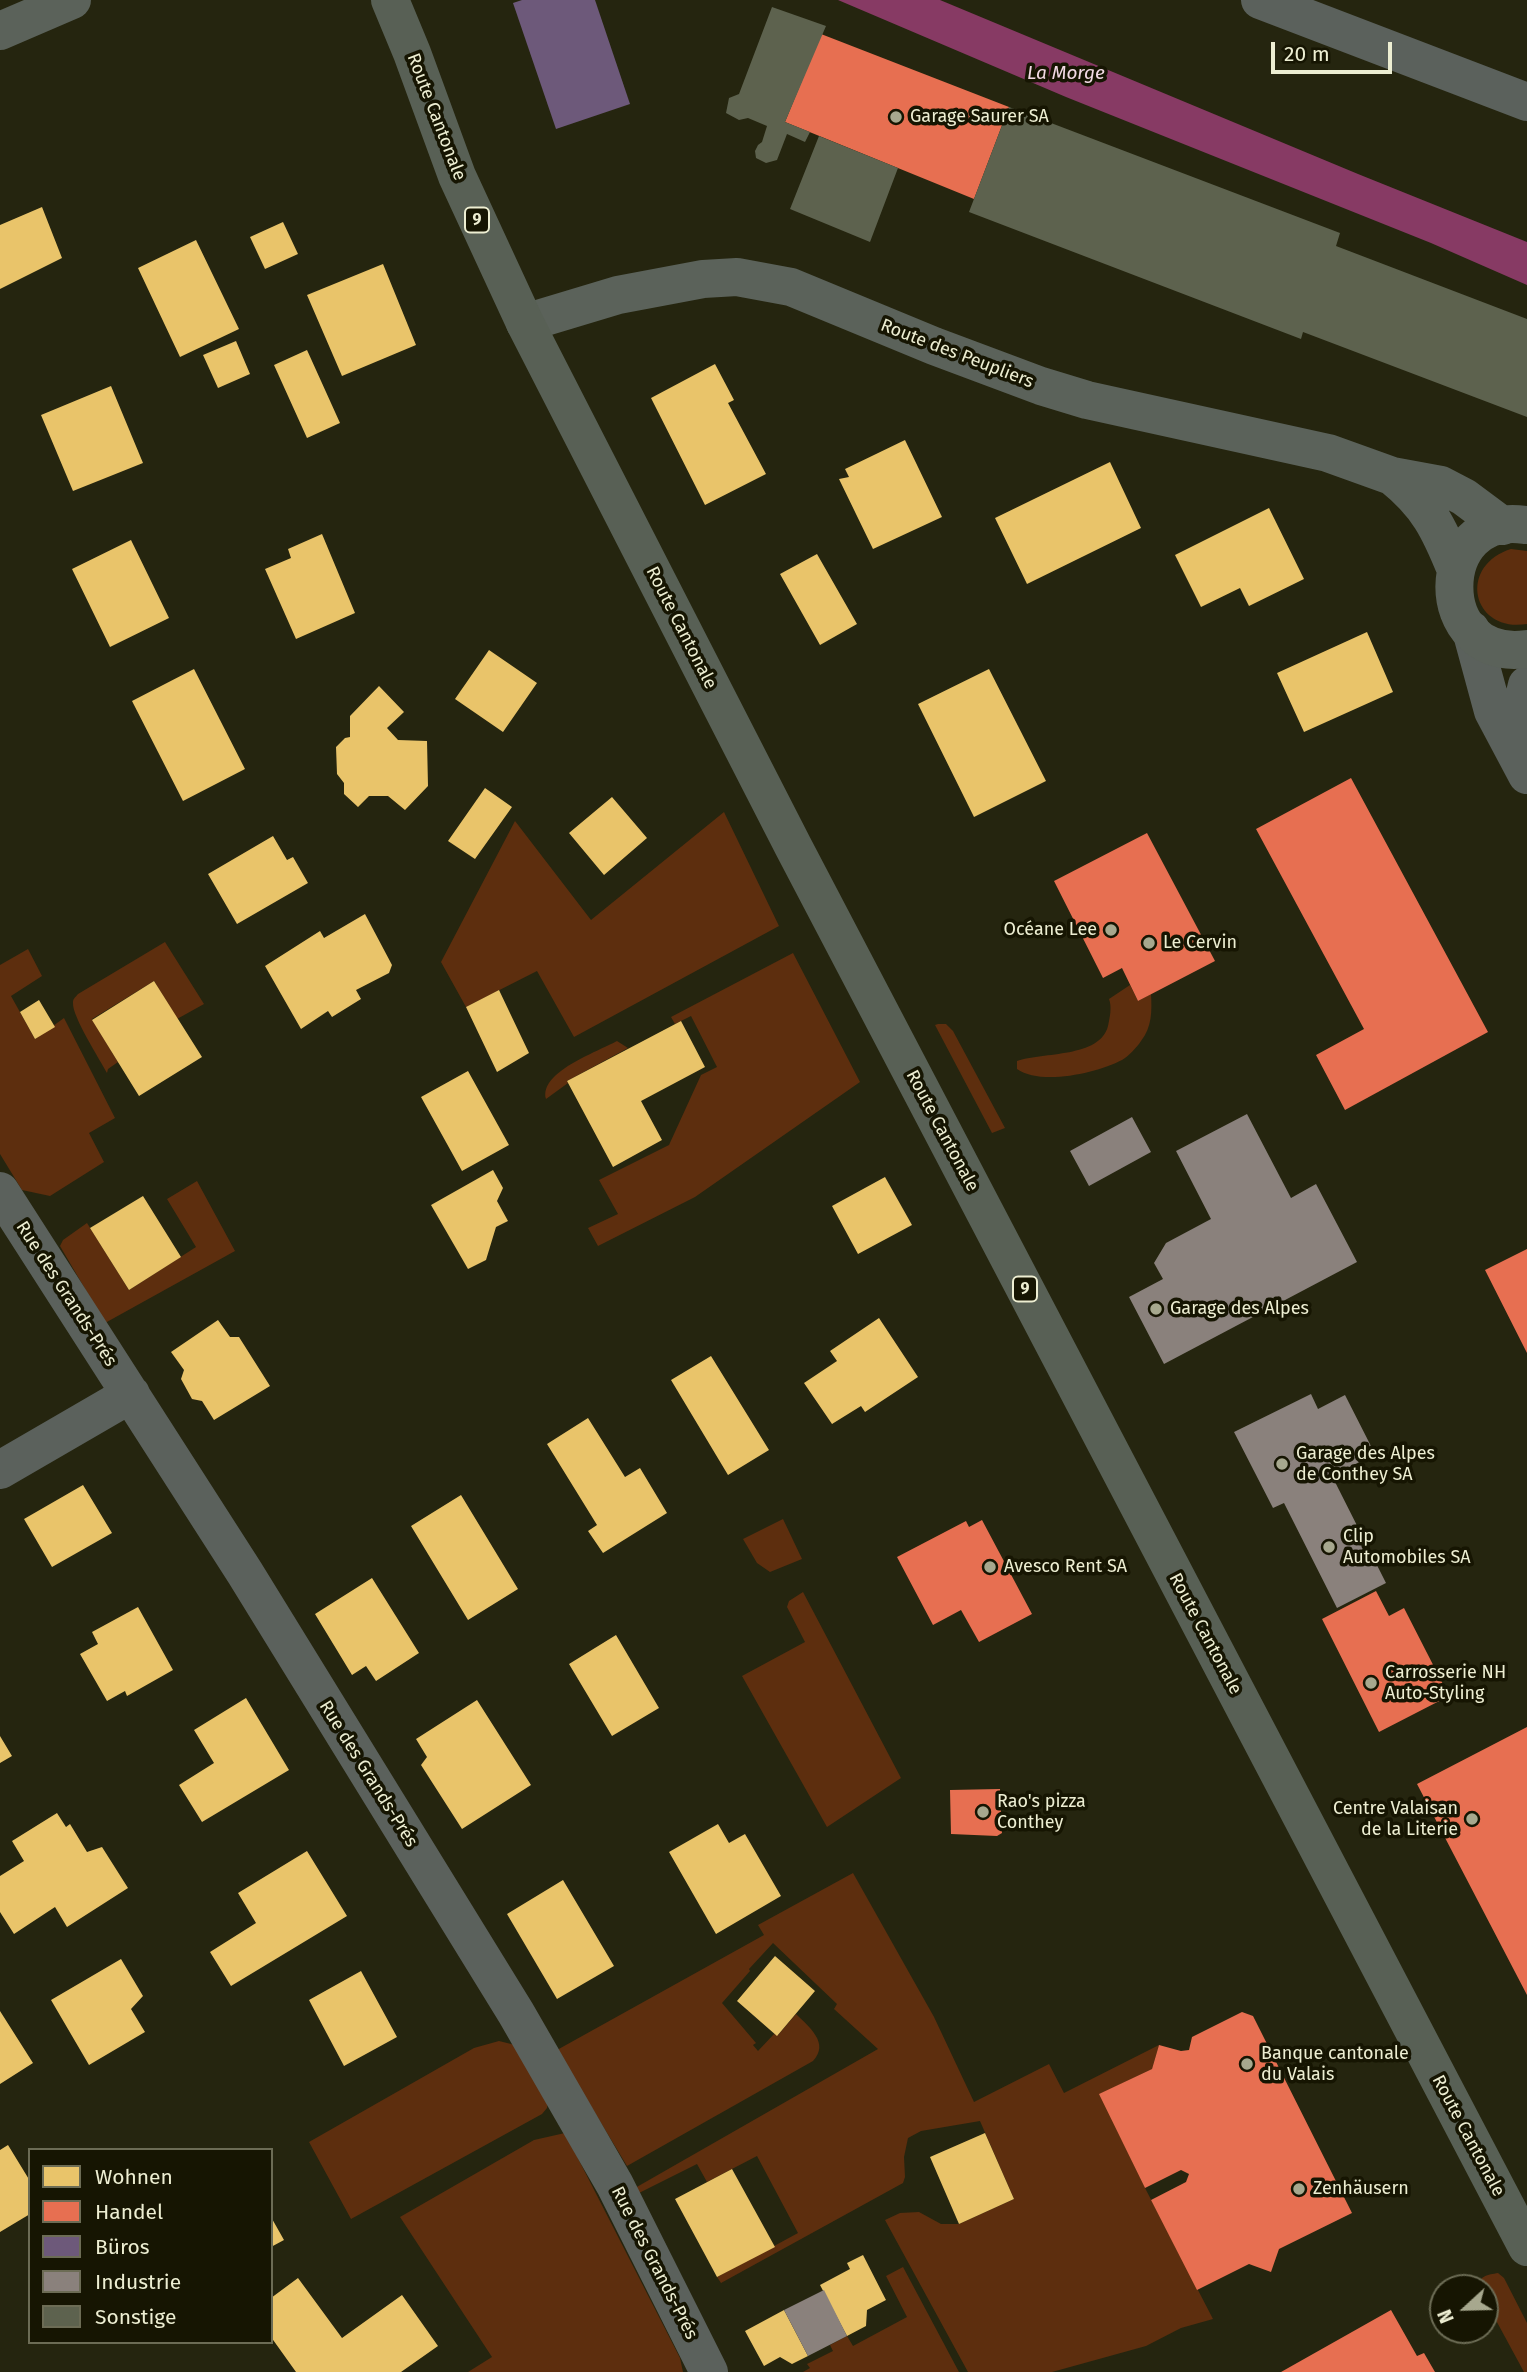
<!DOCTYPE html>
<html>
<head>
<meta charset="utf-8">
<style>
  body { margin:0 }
  #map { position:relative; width:1527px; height:2372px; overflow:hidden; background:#25250f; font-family:"Fira Sans",sans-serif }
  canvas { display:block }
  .legend { position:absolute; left:28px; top:2148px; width:245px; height:196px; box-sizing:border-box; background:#161502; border:2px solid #6c6c55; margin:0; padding:9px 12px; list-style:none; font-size:21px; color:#edeed2 }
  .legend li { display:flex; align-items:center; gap:14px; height:35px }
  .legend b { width:35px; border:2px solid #6c6c55 }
  .north { position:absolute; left:1429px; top:2274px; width:70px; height:70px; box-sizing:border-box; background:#161502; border:2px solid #6c6c55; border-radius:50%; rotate:248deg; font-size:19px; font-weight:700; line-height:28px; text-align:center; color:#edeed2 }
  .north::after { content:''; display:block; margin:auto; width:24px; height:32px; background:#a7a88e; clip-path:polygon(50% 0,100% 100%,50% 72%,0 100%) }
  .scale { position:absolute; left:1271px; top:42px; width:121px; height:32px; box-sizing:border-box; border:4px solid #edeed2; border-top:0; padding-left:9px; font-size:21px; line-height:24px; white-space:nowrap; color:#edeed2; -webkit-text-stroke:5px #161502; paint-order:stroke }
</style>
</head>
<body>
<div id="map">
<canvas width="1527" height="2372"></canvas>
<ul class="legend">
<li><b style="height:19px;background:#e9c46a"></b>Wohnen</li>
<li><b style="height:19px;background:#e76f51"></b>Handel</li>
<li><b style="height:19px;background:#6d597a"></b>Büros</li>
<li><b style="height:19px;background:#8a817c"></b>Industrie</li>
<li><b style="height:19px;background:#5d624e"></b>Sonstige</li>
</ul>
<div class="north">N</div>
<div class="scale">20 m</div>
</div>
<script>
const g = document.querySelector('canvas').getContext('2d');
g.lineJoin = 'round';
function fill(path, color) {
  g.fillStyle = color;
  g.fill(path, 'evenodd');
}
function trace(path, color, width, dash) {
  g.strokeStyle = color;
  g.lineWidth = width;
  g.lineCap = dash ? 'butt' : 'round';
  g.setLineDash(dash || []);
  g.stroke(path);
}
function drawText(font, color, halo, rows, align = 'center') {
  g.font = font + ' "Fira Sans",sans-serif';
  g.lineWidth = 7;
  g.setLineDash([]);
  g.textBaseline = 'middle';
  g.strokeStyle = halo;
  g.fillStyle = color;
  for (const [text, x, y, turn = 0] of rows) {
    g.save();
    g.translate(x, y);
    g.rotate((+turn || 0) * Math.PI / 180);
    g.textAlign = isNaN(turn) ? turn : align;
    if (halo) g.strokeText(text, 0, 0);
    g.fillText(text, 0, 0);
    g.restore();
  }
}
fill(new Path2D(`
  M1511 549 1527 551V624C1472 633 1457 566 1511 549Z
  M724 812 779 926 574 1037 537 971 466 1007 441 962 515 821 591 920Z
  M165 942 204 1004 177 1019 154 981 92 1019 118 1062 108 1069 107 1073C100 1060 72 1016 73 1003 73 998 75 998 78 994Z
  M28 949 42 976 11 996 35 1039 64 1018 115 1118 89 1133 104 1162 50 1196 22 1190 0 1154V965Z
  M793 953 860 1082 695 1197 598 1246 588 1228 618 1214 599 1180 669 1145 701 1075 717 1067 691 1016 675 1024 671 1017Z
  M1130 985 1138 1001 1151 994C1152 1011 1152 1027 1141 1041 1137 1047 1129 1056 1122 1060 1097 1073 1041 1086 1017 1069V1061C1043 1052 1100 1058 1108 1026 1110 1017 1112 1007 1109 999Z
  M938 1024H946L953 1031 1005 1128 992 1133 935 1025Z
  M617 1041 628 1048 567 1081 568 1083 546 1099C539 1072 597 1052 617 1041Z
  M197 1181 235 1251 105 1323 60 1246 63 1240 87 1223 129 1290 196 1247 167 1199Z
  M783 1519 802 1559 770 1572 757 1563 743 1539Z
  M803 1592 901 1778 827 1827 742 1676 805 1642 787 1607 789 1601Z
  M853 1873 934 2017 974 2102 1049 2064 1064 2093 1159 2045 1152 2069 1100 2094 1145 2188 1213 2319 1181 2328 1146 2346 1052 2372H968L885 2220 900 2213 919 2212 941 2224H959L1014 2199 980 2121 921 2131 908 2138 904 2157 905 2177 903 2183 721 2283 717 2277 798 2233 757 2156 707 2182 697 2164 637 2194 635 2188 878 2049 834 2009 837 2004 773 1943 749 1969 750 1971 722 2003 756 2043 753 2045 758 2051 774 2034 778 2035 796 2014C809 2027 830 2043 813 2061L627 2166 557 2050 764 1935 758 1925Z
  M499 2041 515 2045 548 2101 547 2108 542 2114 351 2219 309 2142 474 2048Z
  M565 2133 680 2358 683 2372H468L492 2357 400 2217 534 2140Z
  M903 2267 959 2372H803L810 2368 807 2364 833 2351 830 2345 847 2336 853 2346 907 2317 886 2276Z
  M1498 2273 1504 2278 1527 2323V2372H1524L1485 2300V2288H1480C1478 2275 1488 2275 1498 2273Z`), '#5d2e0e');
fill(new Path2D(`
  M838 0H940L1358 174 1527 242V285L1431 243 1066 97Z`), '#873a64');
fill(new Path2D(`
  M42 207 62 258 0 289V225Z
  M283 222 298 254 265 269 250 237Z
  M196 240 239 329 180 357 138 268Z
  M383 264 416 345 342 376 307 295Z
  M236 341 250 374 218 388 203 355Z
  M307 350 340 423 307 438 274 365Z
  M715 364 734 400 728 403 766 474 705 505 651 398Z
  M111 386 143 463 73 491 41 415Z
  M905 440 942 517 873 549 839 479 849 477 845 469Z
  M1110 462 1141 528 1027 584 995 518Z
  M1269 508 1304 579 1249 606 1240 588 1201 607 1175 555Z
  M322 534 355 613 296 639 265 569 291 558 288 549Z
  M131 540 169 618 110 647 72 569Z
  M817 554 857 624 820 645 780 574Z
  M1367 632 1393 692 1304 732 1277 673Z
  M489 650 537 683 503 732 455 699Z
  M194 669 245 769 183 801 132 701Z
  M989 669 1046 781 974 817 918 704Z
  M379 686 404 712 387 728 398 740 427 741 428 786 405 810 388 796H369L358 807 344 794V783L337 774 336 747 345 738 350 737V716Z
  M485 788 512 807 475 859 448 841Z
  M612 797 647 838 604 875 569 833Z
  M273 836 287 860 293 857 308 883 237 924 208 874Z
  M365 914 392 965 389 973 356 990 361 999 332 1017 328 1011 301 1029 265 966 320 931 324 938Z
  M154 981 202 1057 139 1096 92 1020Z
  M499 990 529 1053 497 1072 466 1007Z
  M39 1000 55 1027 35 1039 20 1012Z
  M681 1021 705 1067 641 1101 662 1140 613 1167 567 1081Z
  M468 1071 509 1145 462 1171 421 1097Z
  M493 1170 503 1188 497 1201 508 1221 496 1227 486 1260 468 1269 431 1205Z
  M885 1177 912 1225 858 1254 832 1206Z
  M143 1196 181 1257 129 1290 90 1228Z
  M879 1318 918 1377 865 1412 861 1406 832 1424 804 1383 837 1361 830 1351Z
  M218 1320 230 1337H239L270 1386 214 1420 202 1401 192 1399 181 1379 184 1370 171 1352Z
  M711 1356 769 1450 728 1475 671 1380Z
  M588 1418 625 1477 640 1468 667 1513 603 1553 588 1531 597 1525 547 1444Z
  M83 1485 112 1533 52 1567 24 1519Z
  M461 1495 518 1589 468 1620 411 1526Z
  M372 1578 419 1653 376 1681 366 1666 352 1675 315 1614Z
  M138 1607 173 1670 127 1696 125 1691 107 1701 80 1654 98 1644 92 1632Z
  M616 1635 659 1708 612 1736 569 1664Z
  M246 1698 289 1770 202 1822 179 1785 214 1763 194 1730Z
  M477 1700 531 1785 462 1829 421 1765 427 1757 416 1739Z
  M0 1736 12 1756 0 1763Z
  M57 1813 66 1827 70 1824 87 1852 102 1847 128 1888 67 1927 55 1907 14 1934 0 1912V1876L24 1861 12 1841Z
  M718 1824 729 1843 745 1834 781 1896 716 1934 669 1852Z
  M307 1851 347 1916 231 1986 210 1952 256 1923 238 1893Z
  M563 1880 614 1966 557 1999 507 1914Z
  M775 1956 815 1991 777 2036 737 2001Z
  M121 1959 143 1996 131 2009 145 2032 89 2065 51 2000Z
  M361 1971 397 2037 344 2066 309 2000Z
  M0 2011 33 2063 0 2084Z
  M985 2133 1014 2199 959 2224 930 2157Z
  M8 2145 30 2181V2214L0 2232V2150Z
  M732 2169 775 2247 717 2277 675 2199Z
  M271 2217 284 2240 271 2247Z
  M863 2255 886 2300 867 2310 866 2326 847 2336 820 2285 850 2269 847 2263Z
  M298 2278 342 2338 402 2295 438 2346 401 2372H296L271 2337V2298Z
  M784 2310 808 2356 792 2364 780 2357 764 2366 745 2331Z`), '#e9c46a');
fill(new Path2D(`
  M821 34 1009 107 974 199 785 122Z
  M1351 778 1488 1032 1345 1110 1316 1055 1364 1029 1256 829Z
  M1147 833 1215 961 1138 1001 1122 968 1103 978 1054 881Z
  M1527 1249V1353L1485 1270Z
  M982 1520 1032 1614 979 1642 961 1610 933 1625 897 1557 966 1521 969 1527Z
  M1376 1591 1389 1616 1404 1608 1449 1696 1379 1732 1322 1619Z
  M1527 1727V1995L1417 1784Z
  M1000 1789 1002 1833 997 1836 951 1834 950 1790Z
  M1242 2012 1253 2016 1352 2213 1279 2249 1271 2272 1249 2264 1197 2290 1151 2200 1186 2182 1189 2174 1181 2170 1145 2188 1099 2094 1152 2069 1159 2045 1181 2051 1189 2050 1192 2037Z
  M1391 2310 1417 2356 1424 2353 1435 2372H1281Z`), '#e76f51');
fill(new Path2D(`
  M522 0H595L630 104 556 129 513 3Z`), '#6d597a');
fill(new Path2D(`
  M1247 1114 1291 1198 1316 1184 1357 1262 1164 1364 1129 1297 1163 1279 1154 1263 1166 1243 1211 1219 1176 1151Z
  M1132 1117 1151 1152 1089 1186 1070 1151Z
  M1311 1394 1318 1409 1345 1395 1375 1454 1332 1476 1386 1583 1337 1608 1284 1503 1273 1508 1234 1432Z
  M824 2290 847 2336 808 2356 784 2310Z`), '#8a817c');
fill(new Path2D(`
  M772 7 826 26 785 122 810 132 805 142 787 134 777 160 766 163 756 158 755 151 758 145 762 142 767 126 748 118 739 120 726 113 729 98 739 94Z
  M1009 107 1340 233 1336 246 1527 319V417L1303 332 1301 339 969 212Z
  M819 136 898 168 870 242 790 209Z`), '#5d624e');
trace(new Path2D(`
  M1260 0 1527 102
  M1471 630 1493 711 1527 775
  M1522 759 1519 718 1527 685
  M0 1191 245 1573 516 2013 615 2185 709 2372
  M0 1470 131 1394`), '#5b615c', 38);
trace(new Path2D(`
  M0 31 72 0
  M525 323 618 295 703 279 737 277 791 287 934 346 1041 386 1087 400 1328 453 1392 476 1441 485 1464 497 1503 526
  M1392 476C1428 505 1439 528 1456 570
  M1525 525C1432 510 1429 663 1527 649`), '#5b625a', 38);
trace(new Path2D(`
  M390 0 412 53 457 176 525 323 793 846 1527 2247`), '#586055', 38);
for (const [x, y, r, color] of [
  [896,117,7,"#a7a88e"],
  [1111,930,7,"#a7a88e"],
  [1149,943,7,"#a7a88e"],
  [1156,1309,7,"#a7a88e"],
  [1282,1464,7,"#a7a88e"],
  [1329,1547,7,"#a7a88e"],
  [990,1567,7,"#a7a88e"],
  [1371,1683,7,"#a7a88e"],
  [983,1812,7,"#a7a88e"],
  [1472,1819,7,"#a7a88e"],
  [1247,2064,7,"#a7a88e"],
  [1299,2189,7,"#a7a88e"]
]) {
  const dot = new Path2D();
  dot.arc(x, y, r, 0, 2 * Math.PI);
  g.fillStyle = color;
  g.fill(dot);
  trace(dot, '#161502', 2.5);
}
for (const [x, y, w] of [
  [477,220,24],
  [1025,1289,24]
]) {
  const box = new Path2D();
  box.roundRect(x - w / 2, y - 12.5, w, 25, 5);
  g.fillStyle = '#161502';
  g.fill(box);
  trace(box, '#edeed2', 2);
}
drawText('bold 16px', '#edeed2', null, [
  ["9",477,220],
  ["9",1025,1289]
]);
drawText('18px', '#edeed2', '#161502', [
  ["Route Cantonale",436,117,69],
  ["Route des Peupliers",957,354,21],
  ["Route Cantonale",681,628,63],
  ["Route Cantonale",942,1131,62],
  ["Rue des Grands-Prés",66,1294,57],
  ["Route Cantonale",1205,1634,62],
  ["Rue des Grands-Prés",368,1774,58],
  ["Route Cantonale",1468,2136,62],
  ["Rue des Grands-Prés",654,2263,63]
]);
drawText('18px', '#edeed2', '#161502', [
  ["Garage Saurer SA",910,117],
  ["Océane Lee",1097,930,"right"],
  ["Le Cervin",1163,943],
  ["Garage des Alpes",1170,1309],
  ["Garage des Alpes",1296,1454],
  ["de Conthey SA",1296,1475],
  ["Clip",1343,1537],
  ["Automobiles SA",1343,1558],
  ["Avesco Rent SA",1004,1567],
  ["Carrosserie NH",1385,1673],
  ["Auto-Styling",1385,1694],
  ["Rao's pizza",997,1802],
  ["Conthey",997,1823],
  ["Centre Valaisan",1458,1809,"right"],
  ["de la Literie",1458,1830,"right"],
  ["Banque cantonale",1261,2054],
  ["du Valais",1261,2075],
  ["Zenhäusern",1313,2189]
], 'left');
drawText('italic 19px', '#f3dae5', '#161502', [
  ["La Morge",1066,74]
]);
</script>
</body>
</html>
